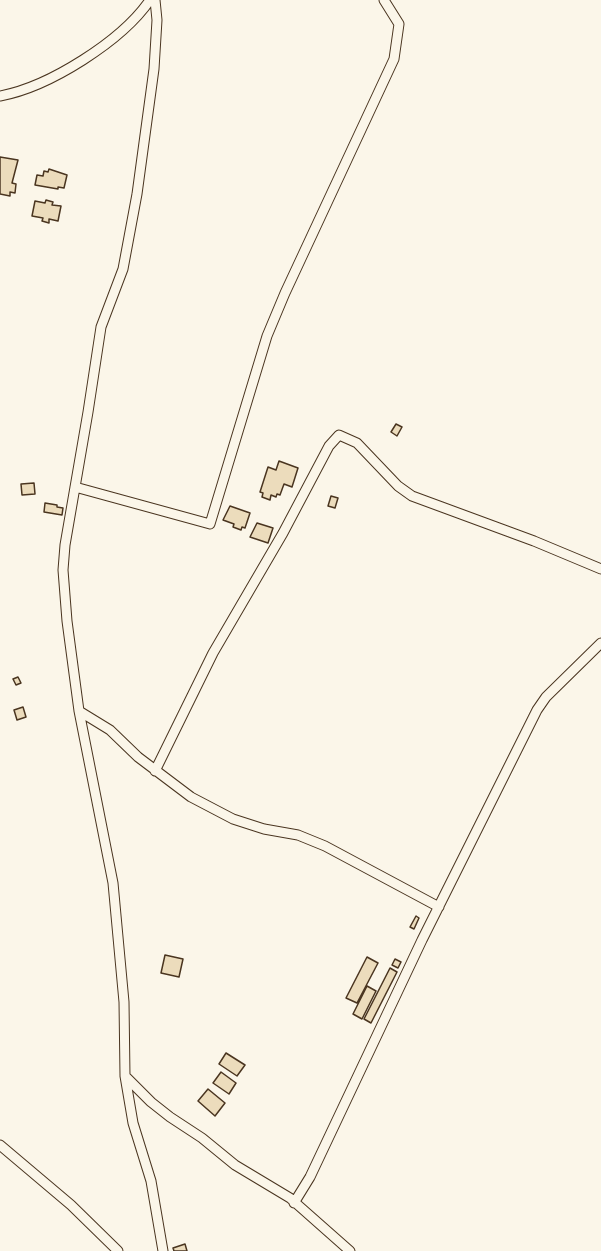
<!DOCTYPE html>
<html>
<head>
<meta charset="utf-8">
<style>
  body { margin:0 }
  canvas { display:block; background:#fbf6e9 }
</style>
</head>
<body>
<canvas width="601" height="1251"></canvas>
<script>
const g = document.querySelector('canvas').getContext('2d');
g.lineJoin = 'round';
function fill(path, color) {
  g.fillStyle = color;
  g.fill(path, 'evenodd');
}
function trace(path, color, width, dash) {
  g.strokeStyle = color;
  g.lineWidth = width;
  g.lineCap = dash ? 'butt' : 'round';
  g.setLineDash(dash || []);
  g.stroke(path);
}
const building = new Path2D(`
  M0 157 18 160 12 183 16 184 15 193 10 192V196L0 194Z
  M49 169 67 175 64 188 58 187V189L35 185 37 175 43 176 44 171 48 172Z
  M46 200 53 202 52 205 61 206 58 221 49 219V223L42 221 43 218 32 216 35 201 45 203Z
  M396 424 402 427 397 436 391 432Z
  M279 461 298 468 292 487 284 484 280 495 277 494 276 497 271 495 270 500 262 497 263 493 260 492 268 467 276 470Z
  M34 483 35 494 22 495 21 484Z
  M331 496 338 498 335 508 328 506Z
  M45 503 57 505V507L63 508 62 515 44 512Z
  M230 506 250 513 245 528 242 527 241 530 233 527 234 524 223 520Z
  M257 523 273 528 268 543 250 537Z
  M18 677 21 683 16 685 13 679Z
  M23 707 26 717 17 720 14 710Z
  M416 916 419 918 414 929 410 927Z
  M165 955 183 959 179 977 161 973Z
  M367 957 378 963 357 1003 346 998Z
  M395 959 401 962 398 968 392 965Z
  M390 968 397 972 371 1023 364 1019Z
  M367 986 376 991 362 1019 353 1014Z
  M226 1053 245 1065 237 1076 219 1064Z
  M221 1072 236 1083 229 1094 213 1083Z
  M208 1089 225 1103 215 1116 198 1101Z
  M185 1244 187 1251H174L173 1248Z`);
fill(building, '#ecdcbc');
trace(building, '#4a3520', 1.5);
const street = new Path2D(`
  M155 0 157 20 154 69 137 194 123 269 101 327 88 412 65 545 63 570 67 621 79 711 113 883 124 1002 125 1076 133 1123 151 1181 163 1251
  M0 96C49 87 122 41 150 0
  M75 487 210 524 267 336 285 293 394 59 399 24 384 0
  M79 711 110 730 138 757 191 797 233 819 264 829 298 835 325 846 439 907
  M155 771 213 653 283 533 329 446 339 435 357 443 398 486 412 496 534 541 601 569
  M125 1076 151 1102 170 1117 202 1138 235 1165 290 1198 350 1251
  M0 1145 71 1205 118 1251
  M294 1203 310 1177 422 940 537 710 546 697 601 643`);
trace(street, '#4a3520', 11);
trace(street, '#fbf6e9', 9);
</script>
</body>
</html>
